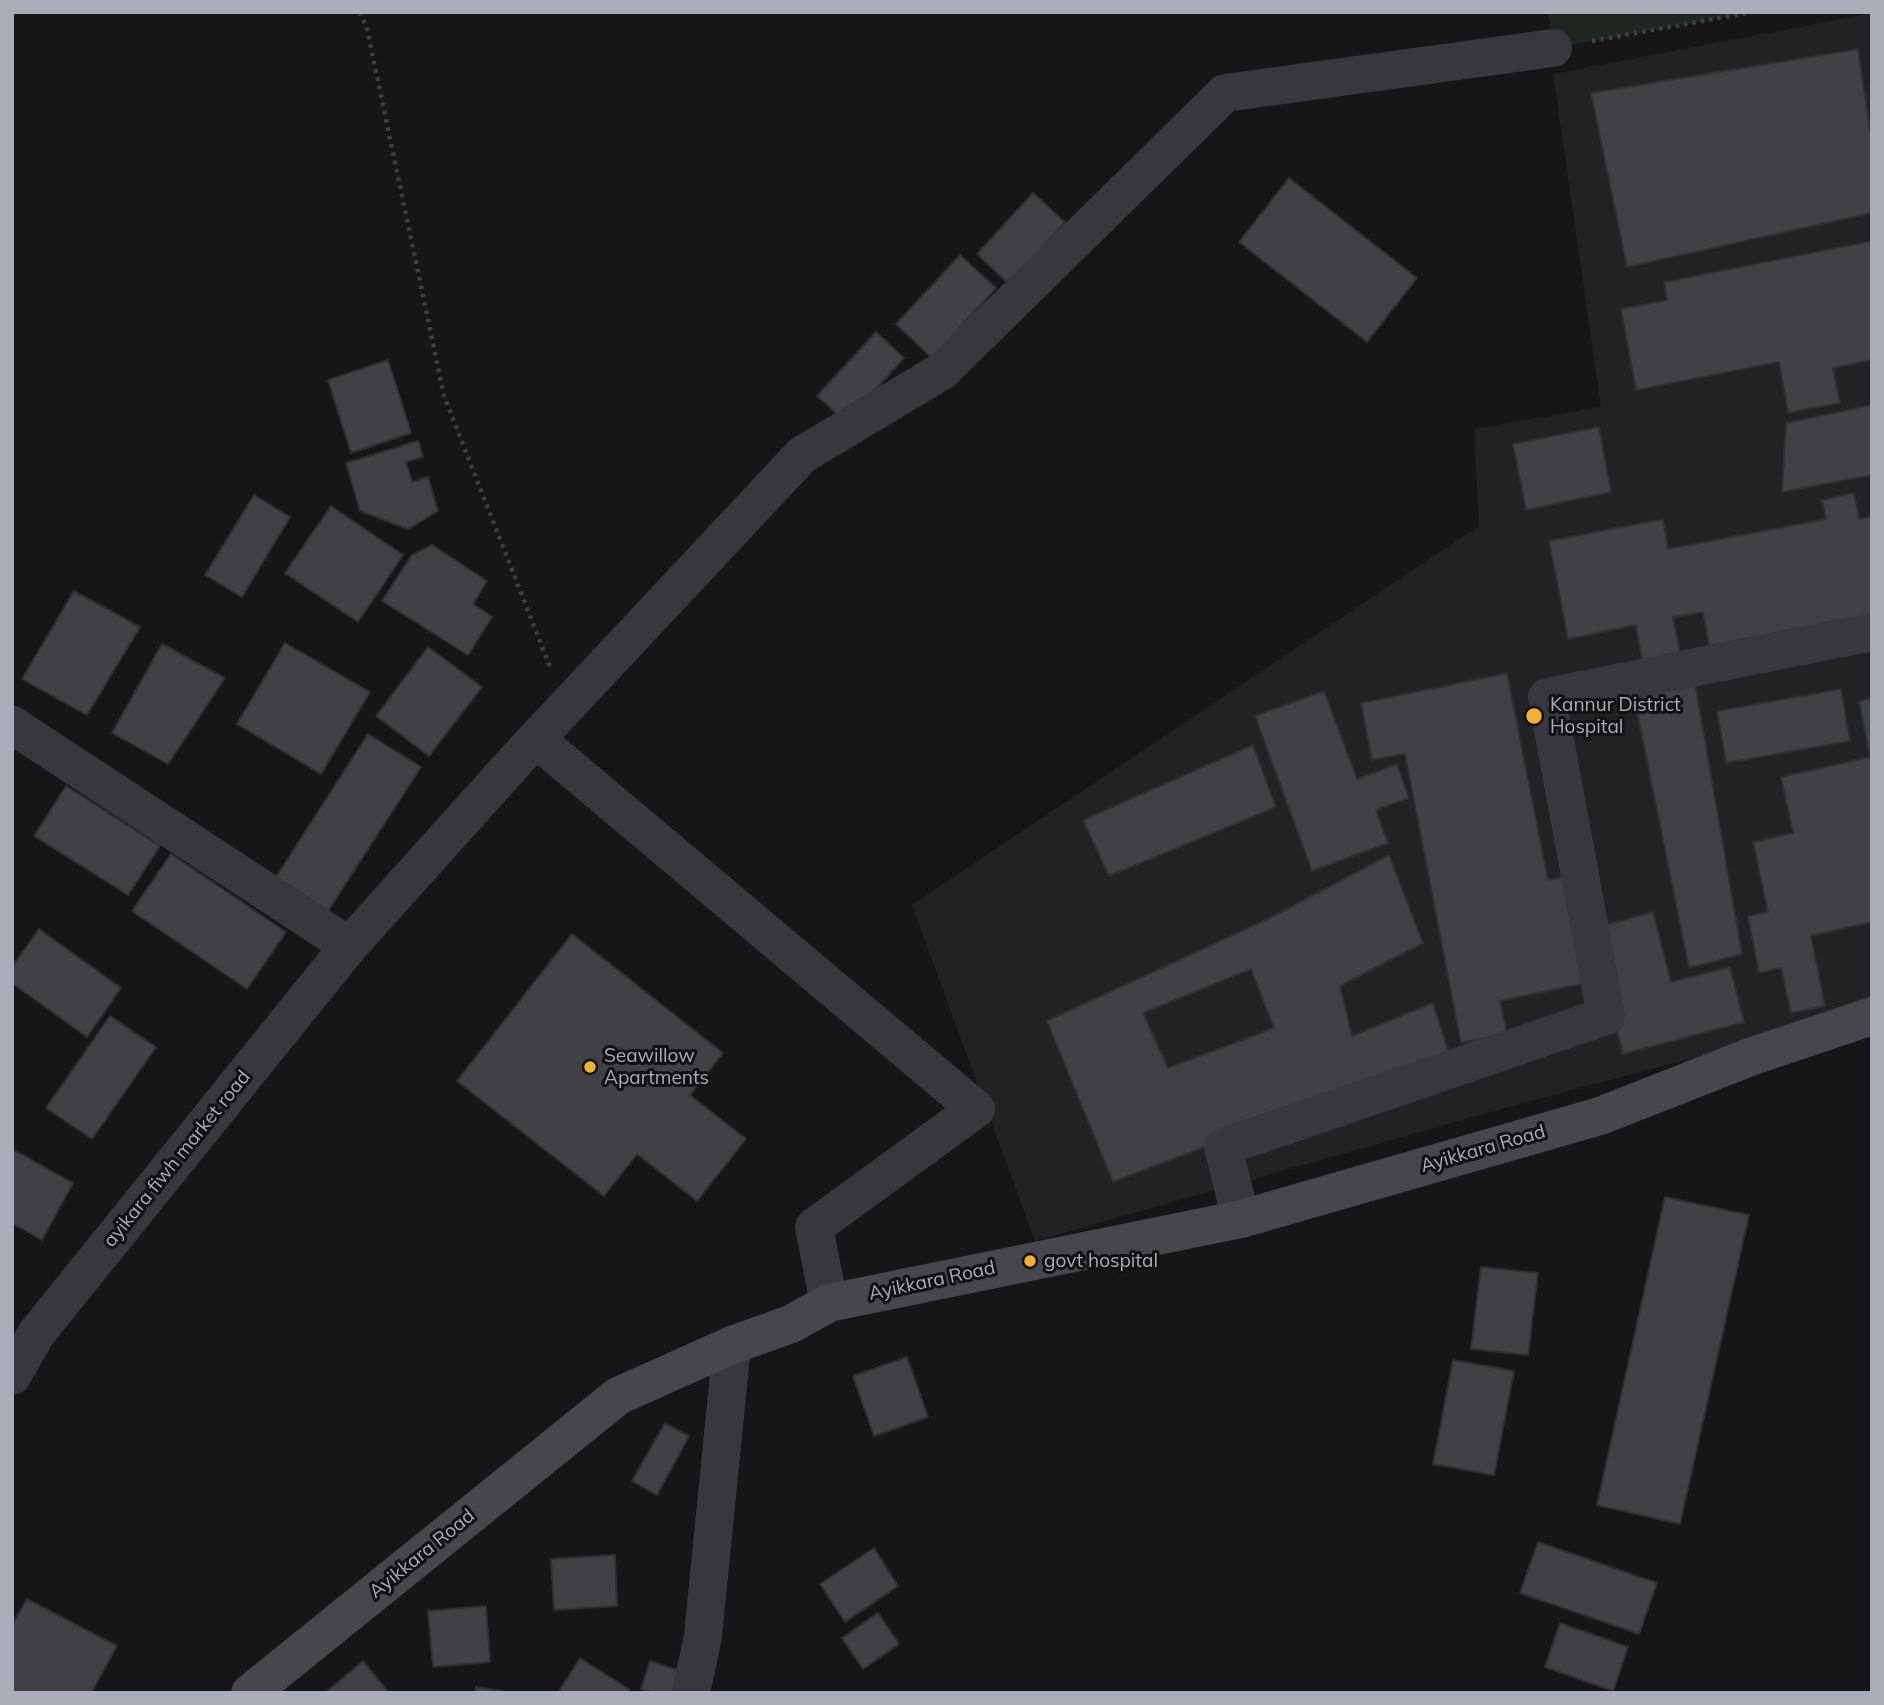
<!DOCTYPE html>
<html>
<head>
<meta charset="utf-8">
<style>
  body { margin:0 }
  #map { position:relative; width:1884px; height:1705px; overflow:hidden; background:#161618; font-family:Mulish,sans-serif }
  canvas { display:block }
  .frame { position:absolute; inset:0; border:14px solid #a8adb8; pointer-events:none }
</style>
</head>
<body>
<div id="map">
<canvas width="1884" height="1705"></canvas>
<div class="frame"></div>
</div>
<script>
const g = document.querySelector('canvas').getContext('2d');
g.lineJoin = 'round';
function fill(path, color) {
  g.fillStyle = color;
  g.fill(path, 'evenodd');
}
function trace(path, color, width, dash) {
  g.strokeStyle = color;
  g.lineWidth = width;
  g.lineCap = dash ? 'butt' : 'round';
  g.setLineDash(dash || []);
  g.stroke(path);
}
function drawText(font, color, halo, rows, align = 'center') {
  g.font = font + ' Mulish,sans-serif';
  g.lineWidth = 6;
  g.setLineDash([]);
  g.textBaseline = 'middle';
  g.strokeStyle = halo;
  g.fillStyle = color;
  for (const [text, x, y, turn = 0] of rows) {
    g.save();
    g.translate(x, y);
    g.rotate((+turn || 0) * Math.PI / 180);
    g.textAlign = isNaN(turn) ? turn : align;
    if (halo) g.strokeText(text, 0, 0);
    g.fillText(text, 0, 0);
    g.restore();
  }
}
fill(new Path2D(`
  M1872 13V998L1764 1039 1490 1112 1035 1241 912 905 1479 526 1474 429 1601 407 1553 74Z`), '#222225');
fill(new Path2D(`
  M1548 12H1752L1553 48Z`), '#1e261f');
const building = new Path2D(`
  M1858 49 1872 143V213L1627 267 1591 93Z
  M1289 178 1417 278 1367 342 1239 242Z
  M1033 193 1065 222 1009 284 977 254Z
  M1872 241V360L1833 368 1840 403 1788 413 1779 362 1636 390 1621 309 1667 300 1664 282Z
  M960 255 996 288 932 358 896 324Z
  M876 332 904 358 846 422 817 396Z
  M388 360 411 433 351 453 328 380Z
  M1872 405V475L1782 492 1786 423Z
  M1599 427 1611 492 1526 510 1513 444Z
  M418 441 423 457 406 462 412 482 428 477 438 511 408 529 360 511 346 463Z
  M1854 493 1859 519 1872 517V615L1709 646 1703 612 1673 617 1682 663 1644 671 1636 625 1568 639 1549 541 1663 519 1668 549 1826 519 1822 500Z
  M254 495 290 517 242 597 205 575Z
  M331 506 403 555 358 622 285 573Z
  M432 545 487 581 473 604 492 617 468 655 382 601 412 555Z
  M74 591 140 627 87 715 22 679Z
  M285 643 370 692 321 774 237 724Z
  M162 644 225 678 168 764 112 733Z
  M428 647 482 687 429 756 376 716Z
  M1507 673 1548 880 1565 877 1586 983 1500 1001 1507 1034 1461 1043 1405 754 1372 760 1361 703Z
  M1695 683 1742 954 1689 968 1633 692Z
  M1841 689 1850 741 1726 763 1717 711Z
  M1324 691 1357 779 1397 764 1409 798 1376 810 1388 843 1312 871 1255 716Z
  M1872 698V922L1811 936 1825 1006 1791 1013 1781 968 1759 973 1748 916 1768 912 1753 842 1793 833 1781 777 1870 757 1859 701Z
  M368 734 421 767 328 911 276 877Z
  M1253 745 1276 807 1109 876 1083 820Z
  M66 786 160 846 128 895 34 836Z
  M171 854 286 932 247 989 132 911Z
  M1389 855 1423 943 1340 986 1352 1036 1433 1003 1449 1053 1113 1182 1047 1021 1270 918ZM1251 969 1274 1028 1168 1068 1143 1013Z
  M1653 912 1671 982 1730 967 1744 1022 1623 1054 1591 929Z
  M39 929 121 988 87 1037 12 983V967Z
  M572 934 723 1053 690 1095 746 1139 697 1201 637 1154 604 1196 457 1081Z
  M110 1016 156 1047 92 1139 46 1108Z
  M12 1149 73 1183 42 1240 12 1223Z
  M1665 1197 1749 1215 1680 1524 1597 1505Z
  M1481 1267 1538 1273 1528 1355 1471 1349Z
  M907 1357 928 1417 874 1436 853 1376Z
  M1453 1360 1514 1371 1494 1475 1433 1464Z
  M665 1423 689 1436 657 1495 632 1481Z
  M1538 1542 1657 1583 1639 1634 1520 1593Z
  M874 1548 898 1586 845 1622 820 1584Z
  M615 1555 617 1606 554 1610 551 1559Z
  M27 1599 117 1646 91 1693H12V1625Z
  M486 1606 490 1662 433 1667 428 1611Z
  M878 1613 899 1644 863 1669 842 1638Z
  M1560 1623 1628 1647 1613 1691 1545 1667Z
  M580 1658 630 1690 628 1693H558Z
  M363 1661 389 1693H325Z
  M650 1661 686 1673 680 1693H654L641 1689Z
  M476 1687 503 1691V1693H475Z`);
fill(building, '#404145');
trace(building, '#303034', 2);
trace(new Path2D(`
  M360 12 367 29 444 396 550 667
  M1592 41 1752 12`), '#3d3f44', 4.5, [3.5, 5]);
trace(new Path2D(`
  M12 725 349 946
  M536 739 976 1109 814 1227 829 1303
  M1241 1219 1223 1147 1606 1016 1547 697 1872 632
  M12 1376 36 1334 349 946 519 757 802 455 942 371 1225 93 1553 48
  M691 1693 703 1636 732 1345`), '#37383d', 38);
trace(new Path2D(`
  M250 1693 618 1396 732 1345 791 1324 829 1303 1241 1219 1600 1116 1750 1057 1872 1016`), '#45474d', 38);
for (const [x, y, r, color] of [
  [1534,716,9,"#f2b134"],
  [590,1067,7,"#f2b134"],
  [1030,1261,7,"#f2b134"]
]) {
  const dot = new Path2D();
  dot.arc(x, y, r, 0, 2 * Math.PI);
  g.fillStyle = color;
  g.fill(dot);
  trace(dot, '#111113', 2.5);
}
drawText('19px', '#a8adb8', '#111113', [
  ["Kannur District",1550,705],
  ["Hospital",1550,727],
  ["Seawillow",604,1056],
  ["Apartments",604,1078],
  ["govt hospital",1044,1261]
], 'left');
drawText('19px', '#a8adb8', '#111113', [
  ["Ayikkara Road",1483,1149,-16],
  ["ayikara fiwh market road",177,1159,-51],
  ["Ayikkara Road",932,1281,-12],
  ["Ayikkara Road",422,1554,-39]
]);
</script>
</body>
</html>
